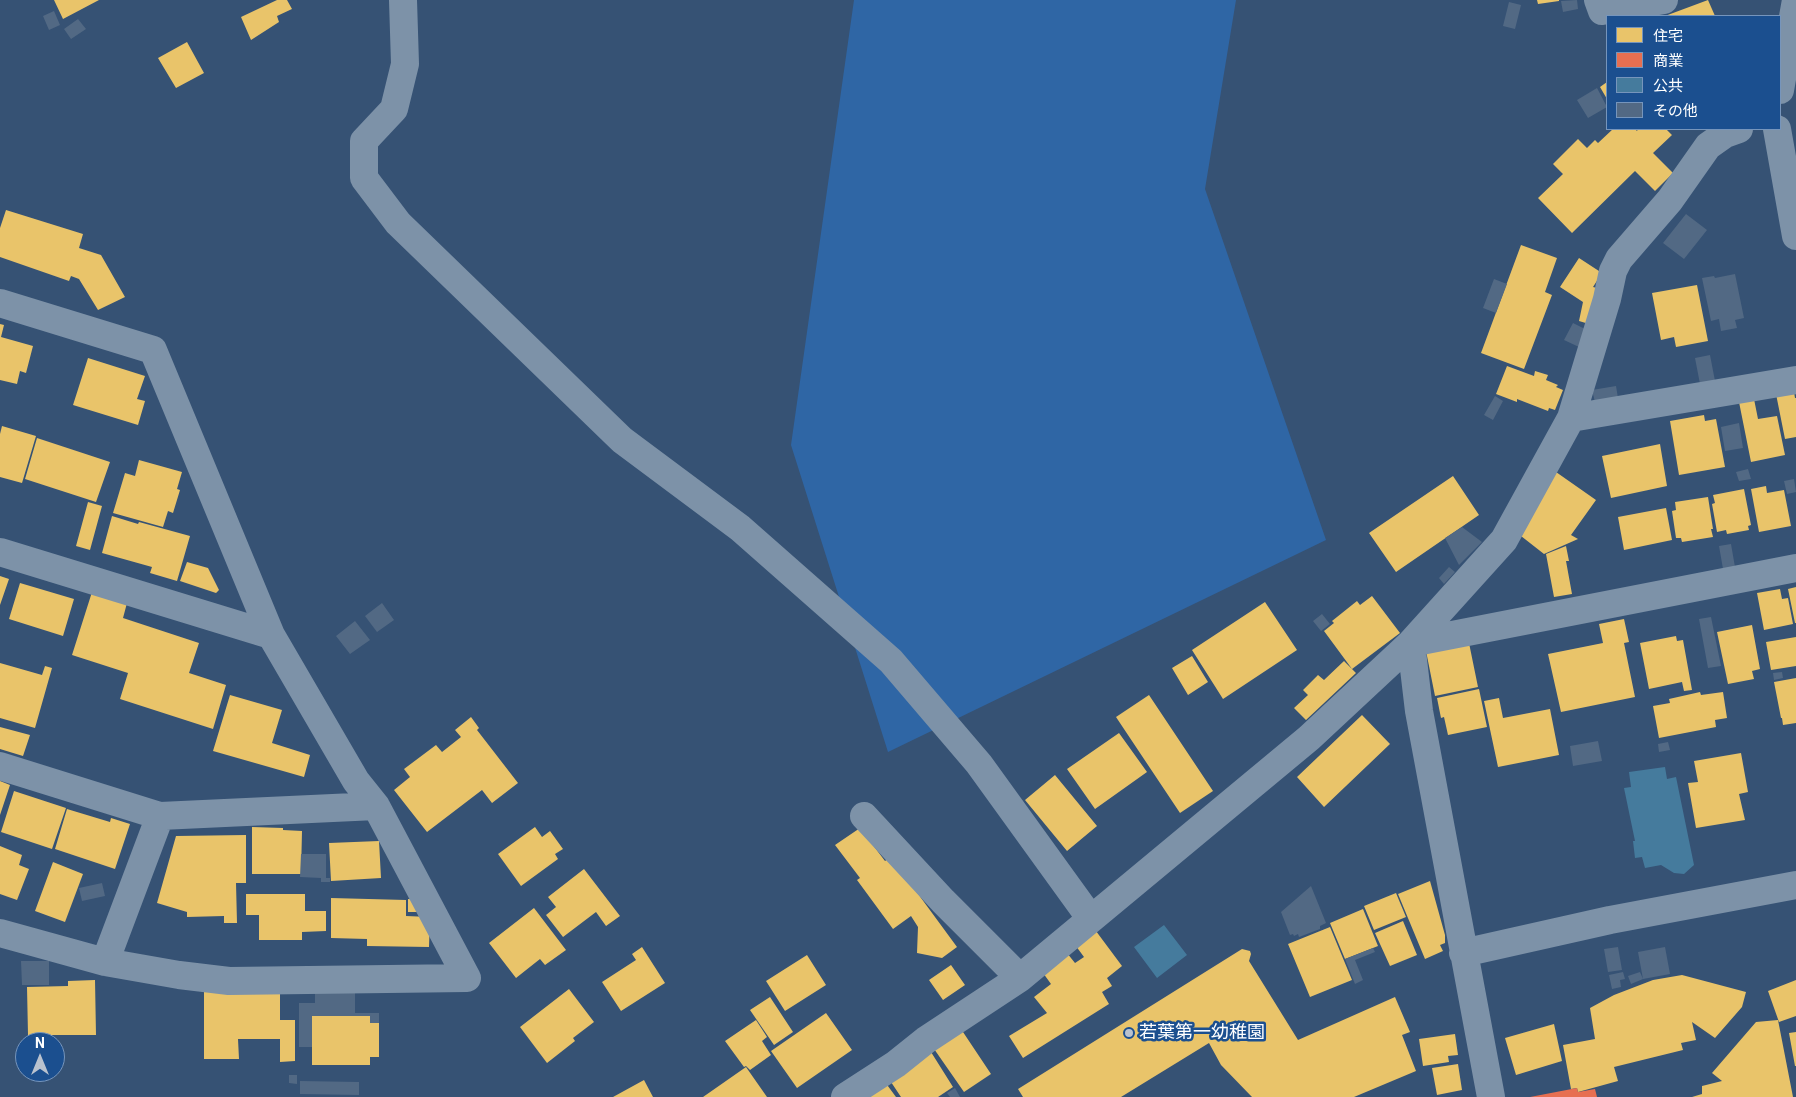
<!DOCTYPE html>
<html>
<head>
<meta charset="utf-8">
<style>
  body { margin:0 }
  #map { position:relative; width:1796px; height:1097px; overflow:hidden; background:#365274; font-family:Roboto,"Noto Sans JP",sans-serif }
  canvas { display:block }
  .legend { position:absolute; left:1606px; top:15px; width:175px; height:115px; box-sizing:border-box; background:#1b4f8f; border:1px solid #7695bc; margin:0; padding:6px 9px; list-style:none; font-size:15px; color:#fff }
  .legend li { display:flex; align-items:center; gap:10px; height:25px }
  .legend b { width:25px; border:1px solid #7695bc }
  .north { position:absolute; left:15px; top:1032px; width:50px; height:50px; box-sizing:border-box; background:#1b4f8f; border:1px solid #7695bc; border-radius:50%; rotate:0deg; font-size:14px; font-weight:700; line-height:20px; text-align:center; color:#fff }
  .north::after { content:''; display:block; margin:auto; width:18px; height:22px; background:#b9c2ce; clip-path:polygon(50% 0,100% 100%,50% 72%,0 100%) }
</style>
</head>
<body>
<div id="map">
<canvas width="1796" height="1097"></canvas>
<ul class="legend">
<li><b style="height:14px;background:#e9c46a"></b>住宅</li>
<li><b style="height:14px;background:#e76f51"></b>商業</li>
<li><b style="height:14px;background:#457b9d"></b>公共</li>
<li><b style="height:14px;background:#526984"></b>その他</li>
</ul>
<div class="north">N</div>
</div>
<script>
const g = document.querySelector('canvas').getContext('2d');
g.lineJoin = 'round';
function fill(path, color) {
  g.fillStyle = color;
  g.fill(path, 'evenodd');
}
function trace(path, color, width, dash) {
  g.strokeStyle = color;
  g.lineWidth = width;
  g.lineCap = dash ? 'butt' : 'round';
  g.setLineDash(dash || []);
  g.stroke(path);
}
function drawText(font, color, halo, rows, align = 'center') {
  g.font = font + ' Roboto,"Noto Sans JP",sans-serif';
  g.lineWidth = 5;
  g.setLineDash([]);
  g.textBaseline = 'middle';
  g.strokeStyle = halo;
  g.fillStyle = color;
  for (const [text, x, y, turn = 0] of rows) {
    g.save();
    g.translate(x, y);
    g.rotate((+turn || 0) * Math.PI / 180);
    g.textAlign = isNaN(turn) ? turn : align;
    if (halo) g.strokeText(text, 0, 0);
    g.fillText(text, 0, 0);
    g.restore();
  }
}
fill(new Path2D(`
  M854 0H1236L1205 189 1326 540 888 752 791 445Z`), '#2f66a5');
fill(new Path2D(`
  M54 0H99L63 19Z
  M277 0H287L292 9 277 16 279 22 251 40 241 17Z
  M1537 0H1559V1L1538 4Z
  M1708 0 1715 16H1665Z
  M187 42 204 73 176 88 158 58Z
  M1607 82V99L1600 87Z
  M1613 129H1635L1637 131 1638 129H1666L1672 135 1653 153 1673 173 1655 191 1635 171 1572 233 1538 198 1563 174 1553 164 1578 139 1587 148 1595 140 1598 143Z
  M6 210 83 234 79 248 101 255 125 297 98 310 79 279 71 276 69 281 0 257V228Z
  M1521 245 1557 258 1545 292 1552 295 1524 369 1481 353Z
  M1579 258 1602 273 1593 287 1597 288 1589 324 1579 321 1583 302 1560 287Z
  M1697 285 1708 341 1676 347 1674 337 1661 340 1652 293Z
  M0 324 4 325 1 337 33 346 26 373 20 371 17 384 0 380Z
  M88 358 145 376 137 399 145 401 138 425 73 405Z
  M1507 366 1534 376 1535 371 1548 375 1546 380 1558 385 1556 387 1563 390 1555 410 1549 408 1548 411 1517 399V402L1496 394Z
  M1794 392 1795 398H1796V437L1785 439 1776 394Z
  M1754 399 1758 419 1777 416 1785 455 1751 462 1739 402Z
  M1704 415 1705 421 1716 419 1725 467 1679 475 1670 421Z
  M2 426 36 436 22 483 0 477V434Z
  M37 438 110 462 96 502 25 479Z
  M1660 444 1667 486 1611 498 1602 456Z
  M139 460 182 472 177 489 180 490 173 513 168 511 163 527 113 513 125 473 135 476Z
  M1556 472 1596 500 1571 535 1578 539 1544 554 1521 536Z
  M1453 476 1479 515 1396 572 1369 533Z
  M1766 486 1767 493 1784 490 1791 526 1759 532 1751 489Z
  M1744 489 1751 525 1748 526 1749 530 1727 534 1726 530 1717 532 1712 504 1715 503 1713 495Z
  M1708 497 1713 529H1711L1713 537 1682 542 1681 538H1676L1672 511 1676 510 1675 502Z
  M88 502 102 506 90 550 76 546Z
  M1666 508 1672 540 1624 550 1618 517Z
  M112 516 138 524 139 522 190 536 177 581 150 573 152 567 102 553Z
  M1566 546 1569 561H1566L1572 594 1554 597 1546 554Z
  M187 562 208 568 219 590 216 593 180 581Z
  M0 576 9 579 0 605Z
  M20 583 74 599 63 636 9 619Z
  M1796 587V623H1795L1788 589Z
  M1780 589 1782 599 1788 598 1793 624 1764 630 1757 593Z
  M92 592 127 603 123 618 199 643 189 673 226 685 213 729 120 699 128 673 72 655Z
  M1372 596 1400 633 1352 669 1324 631 1334 623 1332 621 1357 601 1360 605Z
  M1265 602 1297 650 1223 699 1192 650Z
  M1624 619 1629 642 1624 643 1635 697 1561 712 1548 654 1603 643 1599 624Z
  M1752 625 1760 669 1752 671 1754 679 1728 684 1717 632Z
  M1676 636 1677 641 1683 640 1692 690 1684 691 1682 682 1649 689 1640 643Z
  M1796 637V666L1771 670 1766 642Z
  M1469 643 1478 687 1435 696 1426 651Z
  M1192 656 1208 682 1188 695 1172 668Z
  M1344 661 1356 673 1306 720 1294 708 1308 695 1303 690 1318 675 1324 680Z
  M0 663 42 675 45 666 52 668 35 728 0 718Z
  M1796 678V723L1783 725 1782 718H1781L1774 682Z
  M1479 689 1487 727 1448 735 1444 717 1441 718 1437 698Z
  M1700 692 1701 695 1723 692 1727 718 1715 720 1716 727 1659 738 1653 706 1670 703 1669 699Z
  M230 695 282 710 272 743 310 755 304 777 213 751Z
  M1149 695 1213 791 1180 813 1116 717Z
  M1499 698 1503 718 1550 709 1559 755 1498 767 1484 701Z
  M1362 715 1390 744 1324 807 1297 777Z
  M471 717 479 728 477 730 518 783 492 803 482 790 427 832 394 790 410 777 404 769 436 745 442 752 461 737 455 730Z
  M0 727 30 735 23 756 0 749Z
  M1119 733 1147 772 1095 809 1067 769Z
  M1741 753 1748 792 1739 794 1745 820 1696 828 1688 783 1698 782 1694 761Z
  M1055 775 1097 826 1067 851 1025 800Z
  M0 781 10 785 0 815Z
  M14 791 66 808 52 849 1 832Z
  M67 809 110 822 111 818 130 824 115 869 55 849Z
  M252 827 283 828V830L302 831 301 874H252Z
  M535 827 542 837 550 831 563 849 555 854 558 859 521 886 498 854Z
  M860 828 885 861 891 857 957 947 942 958 917 953 918 927 911 916 893 929 857 880 860 878 835 845Z
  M246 835V883H236L237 923H224V916L187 917V912L157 903 176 836Z
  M379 841 381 878 331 881 329 843Z
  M0 846 22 855 19 865 29 869 17 900 0 894Z
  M53 862 83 874 65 922 35 911Z
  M584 869 620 916 606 926 596 912 563 937 546 915 556 907 548 897Z
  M1430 881 1445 935V943L1440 945 1443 951 1425 959 1398 894Z
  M1396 893 1406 917 1374 930 1364 906Z
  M246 894H305V911H326V931L302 932V940H259V915H246Z
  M331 898 406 900V916L430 917 429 947 367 946V939L331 938Z
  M408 899 420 900V912H408Z
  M534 908 566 950 545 965 540 959 516 978 489 943Z
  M1363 909 1378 946 1345 959 1330 923Z
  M1403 921 1417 955 1390 966 1375 933Z
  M1090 923 1122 966 1107 978 1112 986 1102 992 1109 1004 1023 1058 1009 1036 1047 1013 1034 997 1051 984 1038 966 1063 948 1075 963 1084 957 1070 938Z
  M1330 927 1352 980 1310 997 1288 944Z
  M642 947 665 983 621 1011 602 982 636 960 632 954Z
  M1242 949 1250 951 1251 954 1249 961 1298 1040 1395 997 1410 1032 1402 1035 1416 1071 1354 1097H1252L1221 1065 1209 1043 1121 1097H1023L1018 1089Z
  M807 955 826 985 785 1011 766 981Z
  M951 965 965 985 943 1000 929 980Z
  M1682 975 1746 992 1742 1007 1715 1038 1692 1022 1696 1040 1681 1043 1683 1050 1614 1067 1618 1081 1578 1092 1577 1088 1571 1089 1563 1045 1595 1039 1590 1008 1614 995 1653 980Z
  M95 980 96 1035H28L27 987 68 986V981Z
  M1796 980V1016L1779 1022 1768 991Z
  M204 984H280V1020H295V1061L280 1062V1039H238L239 1059H204Z
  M569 989 594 1022 573 1038 575 1041 547 1063 520 1027Z
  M770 997 793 1032 774 1045 750 1010Z
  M826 1013 852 1050 797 1088 771 1051Z
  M312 1016H370V1023H379V1057H370V1065H312Z
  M756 1020 767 1037 762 1041 771 1055 750 1070 746 1066 744 1067 725 1041Z
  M1778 1020 1793 1097H1692L1702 1094V1086L1722 1081 1712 1073 1756 1022Z
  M1554 1024 1562 1061 1516 1075 1505 1038Z
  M959 1026 991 1074 964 1092 932 1046Z
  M1796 1032V1066H1795L1789 1033Z
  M1455 1034 1458 1055 1448 1056 1449 1062 1423 1066 1419 1039Z
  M931 1052 953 1087 938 1097H901L887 1076Z
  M1458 1064 1462 1090 1437 1095 1432 1068Z
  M746 1067 767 1097H703Z
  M882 1078 896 1097H865Z
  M644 1080 653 1097H613Z`), '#e9c46a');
fill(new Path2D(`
  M1577 1088 1578 1092 1595 1089 1597 1097H1530Z`), '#e76f51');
fill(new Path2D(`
  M1665 767 1667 779 1676 777 1694 865 1684 874 1674 873 1661 865 1645 868 1642 857 1635 858 1633 841H1635L1624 788 1631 787 1629 772Z
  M1164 925 1187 955 1157 978 1134 947Z`), '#457b9d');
fill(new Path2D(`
  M1577 0 1578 9 1563 12 1561 1Z
  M1509 2 1521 5 1515 29 1503 26Z
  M54 11 60 25 49 30 43 16Z
  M78 19 86 29 71 39 64 29Z
  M1597 88 1607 107 1588 118 1577 100Z
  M1686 214 1707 230 1684 259 1663 243Z
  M1735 274 1744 318 1735 320 1737 328 1721 331 1719 319 1711 321 1702 278 1714 276 1715 278Z
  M1494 279 1507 284 1496 313 1483 308Z
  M1573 323 1587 330 1579 347 1564 340Z
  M1710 355 1715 381 1700 384 1695 358Z
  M1616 386 1618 398 1595 402 1592 390Z
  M1495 396 1503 401 1493 420 1484 415Z
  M1739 423 1743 448 1725 451 1721 427Z
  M1748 469 1751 479 1739 481 1736 472Z
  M1794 479 1796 492 1787 494 1784 481Z
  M1462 527 1482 542 1459 565 1445 538Z
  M1731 544 1735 567 1723 569 1719 546Z
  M1449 567 1455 572 1444 584 1439 578Z
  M382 603 394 620 377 632 365 616Z
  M1322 614 1330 624 1321 631 1313 621Z
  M1711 617 1721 666 1708 668 1699 619Z
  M355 621 370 640 350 654 336 636Z
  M1782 672 1783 678 1774 680 1773 673Z
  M1598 741 1602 761 1573 766 1570 746Z
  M1668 742 1670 750 1659 752 1658 744Z
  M301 854H326V878H330V882H321V878L300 877Z
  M102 883 105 896 82 901 79 888Z
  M1311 886 1326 923 1320 926V929L1299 937 1298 934 1294 936 1293 934 1290 935 1281 912Z
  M1618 947 1622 970 1608 972 1604 949Z
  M1665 947 1670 974 1643 979 1638 952Z
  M1373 948 1375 952 1355 960 1363 980 1355 984 1345 959Z
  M21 961H49V985H22Z
  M1623 972 1625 979 1620 980 1621 987 1612 989 1609 975Z
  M1640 972 1643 979 1631 984 1628 976Z
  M315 983H355V1013H379V1023H370V1016H312V1047H299V1003H315Z
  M289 1075H297V1084L289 1083Z
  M300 1081 359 1082V1095L300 1094Z
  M955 1088 960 1097H950L947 1093Z`), '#526984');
trace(new Path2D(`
  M403 0 405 64 394 109 364 141V178L398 223 622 440 740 528 891 661 979 764 1091 919
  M1598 0 1602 11 1664 0
  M1780 90 1796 0
  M1777 129 1796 236
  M0 303 153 350 271 635 356 781 376 806 467 978 229 981 179 975 105 962 0 933
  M1571 418 1796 380
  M0 552 271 635
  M1411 643 1419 711 1491 1097
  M1411 643 1796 568
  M0 766 160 816 376 806
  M864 816 943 901 1020 978
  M1463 953 1610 920 1796 885
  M105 962 160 816
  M845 1097 896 1064 926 1040 1020 978 1309 738 1411 643 1504 540 1571 418 1607 299 1613 271 1619 259 1670 200 1708 146 1725 134 1739 129`), '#7d92a8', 28);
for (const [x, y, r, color] of [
  [1129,1033,5,"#b9c2ce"]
]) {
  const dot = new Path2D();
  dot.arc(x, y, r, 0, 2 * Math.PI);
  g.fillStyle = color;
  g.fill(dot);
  trace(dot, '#1b4f8f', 2);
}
drawText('18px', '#fff', '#1b4f8f', [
  ["若葉第一幼稚園",1139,1033]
], 'left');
</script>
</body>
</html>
